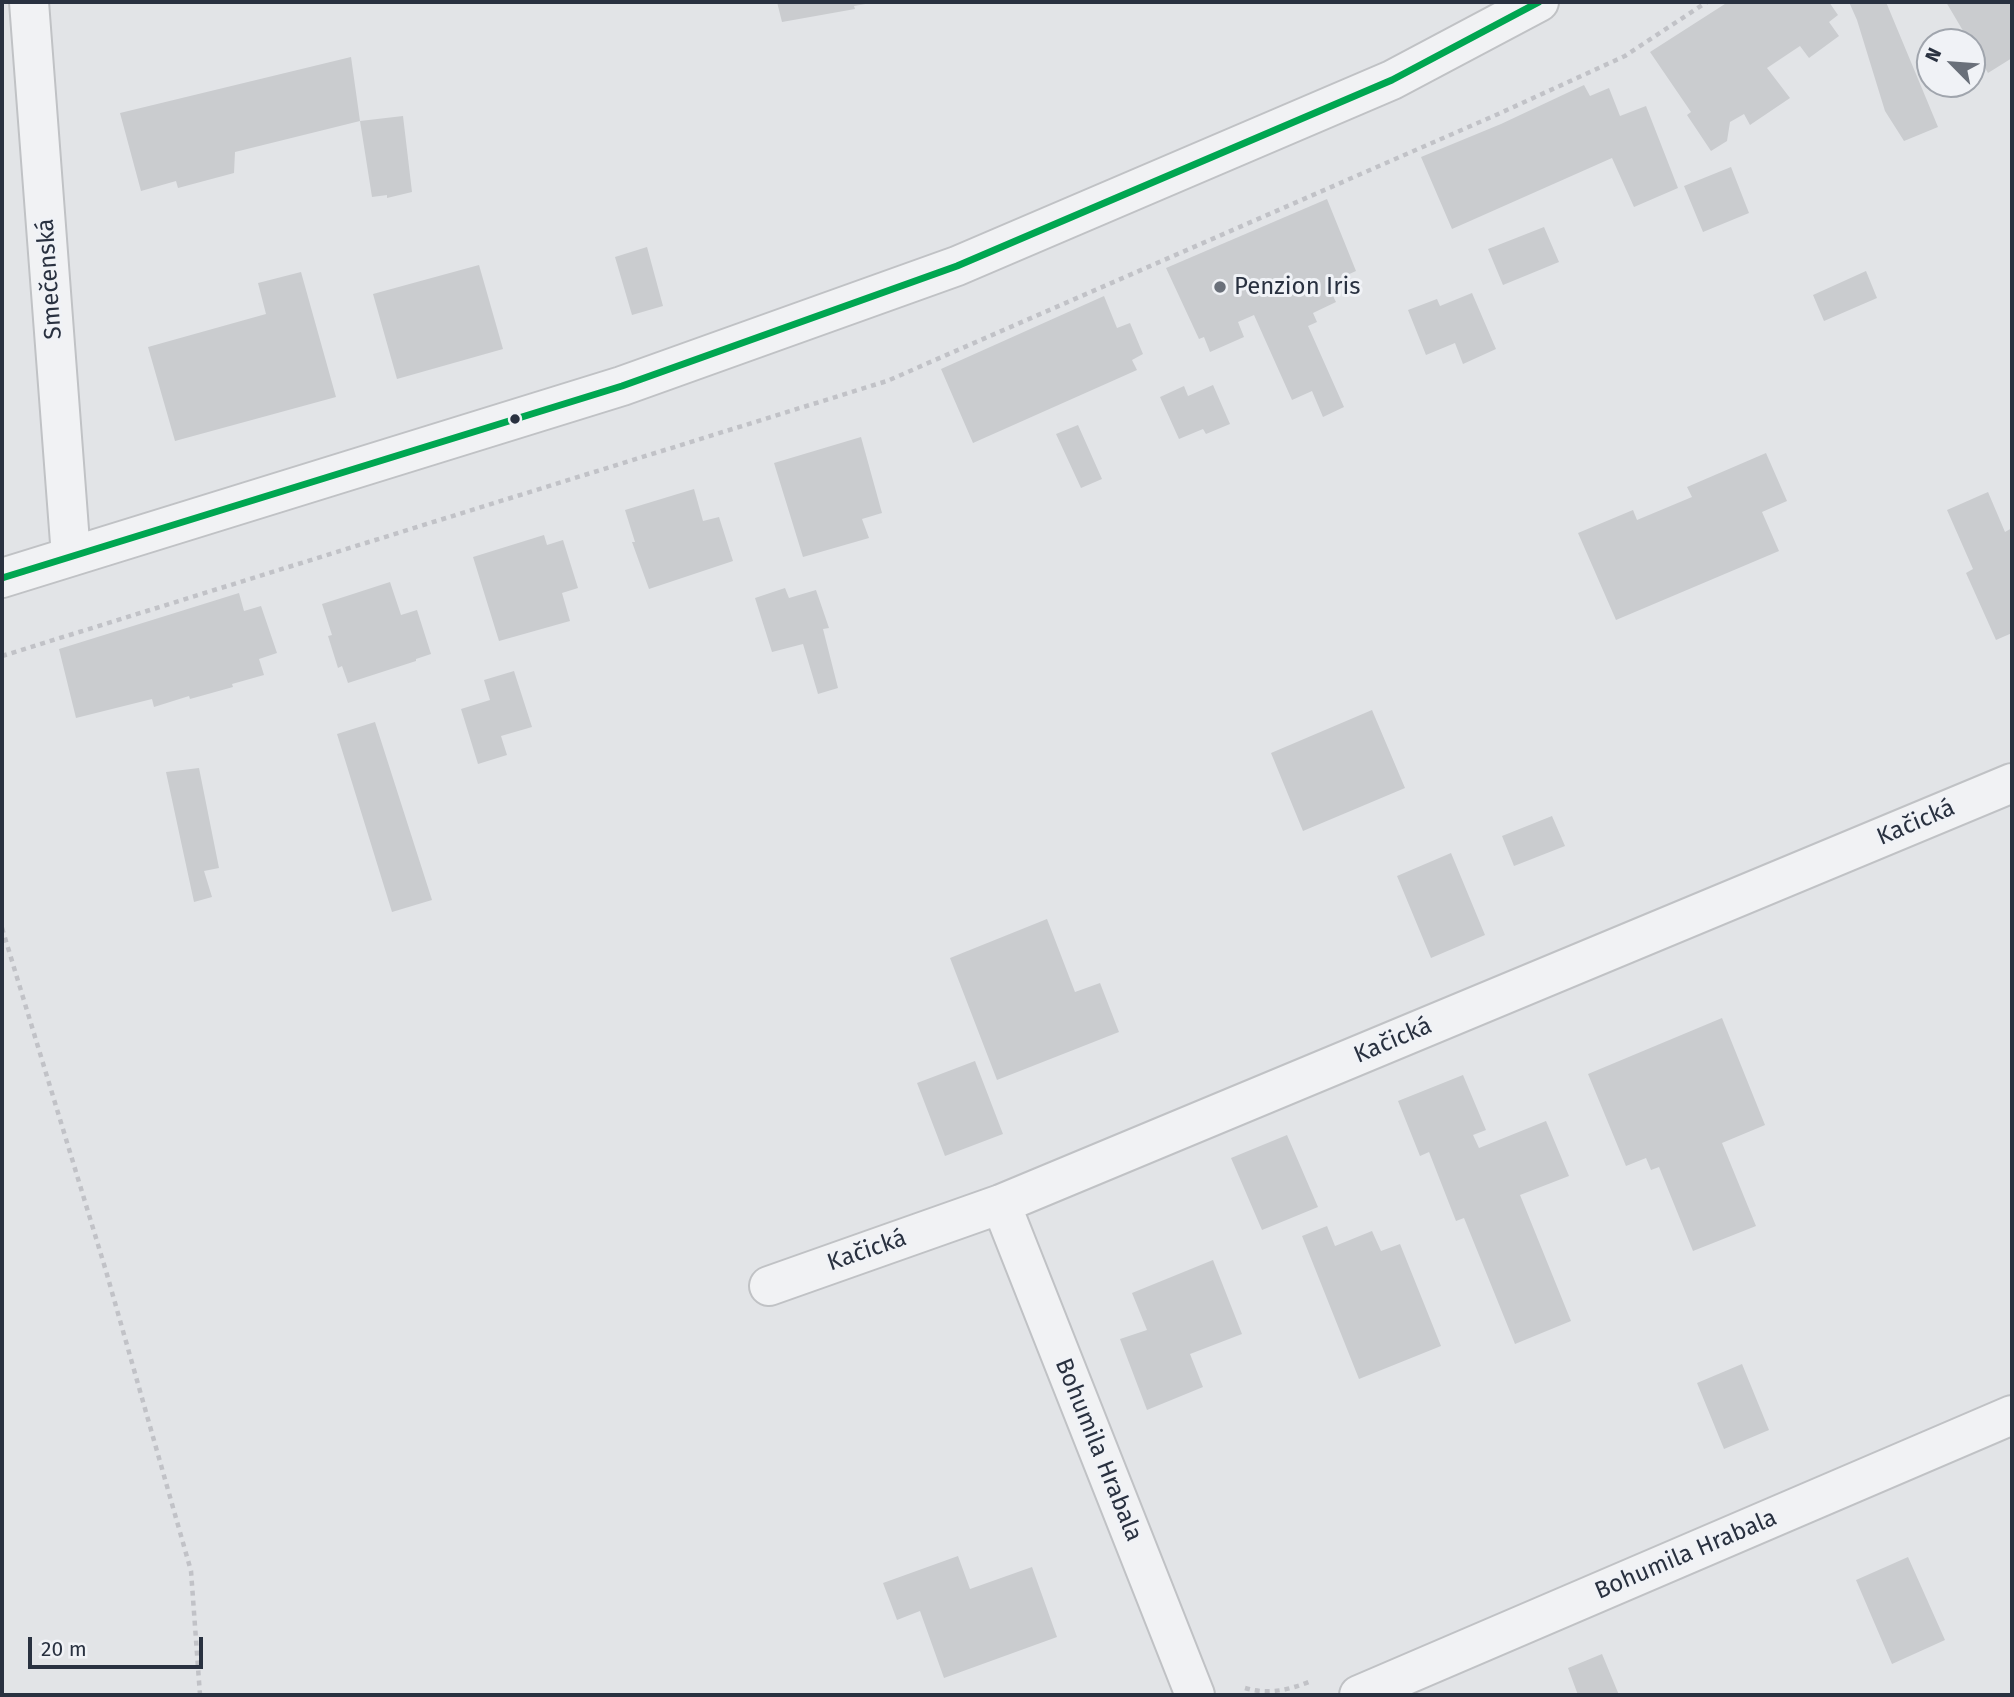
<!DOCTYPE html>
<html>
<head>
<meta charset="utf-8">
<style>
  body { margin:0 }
  #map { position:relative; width:2014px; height:1697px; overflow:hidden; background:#e2e4e7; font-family:"Fira Sans",sans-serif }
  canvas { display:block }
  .frame { position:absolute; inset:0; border:4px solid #293140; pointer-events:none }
  .north { position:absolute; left:1916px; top:28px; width:70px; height:70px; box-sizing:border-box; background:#f0f2f6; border:2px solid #a0a5ad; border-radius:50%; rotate:295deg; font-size:19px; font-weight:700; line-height:28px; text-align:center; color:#293140 }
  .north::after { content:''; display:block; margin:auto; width:24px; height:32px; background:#6a707a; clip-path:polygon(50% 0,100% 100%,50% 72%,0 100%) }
  .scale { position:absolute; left:28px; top:1637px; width:175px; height:32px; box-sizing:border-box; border:4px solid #293140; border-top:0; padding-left:9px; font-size:21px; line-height:24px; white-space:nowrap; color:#293140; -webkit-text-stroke:5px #f0f2f6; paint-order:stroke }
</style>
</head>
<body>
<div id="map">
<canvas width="2014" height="1697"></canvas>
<div class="frame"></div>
<div class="north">N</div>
<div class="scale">20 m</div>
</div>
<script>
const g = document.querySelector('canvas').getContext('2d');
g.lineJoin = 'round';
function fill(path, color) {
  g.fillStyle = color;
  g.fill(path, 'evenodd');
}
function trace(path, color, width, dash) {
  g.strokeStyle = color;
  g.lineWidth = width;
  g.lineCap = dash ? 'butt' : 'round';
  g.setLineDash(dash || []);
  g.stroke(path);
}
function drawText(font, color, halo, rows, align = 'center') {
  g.font = font + ' "Fira Sans",sans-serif';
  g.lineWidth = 6;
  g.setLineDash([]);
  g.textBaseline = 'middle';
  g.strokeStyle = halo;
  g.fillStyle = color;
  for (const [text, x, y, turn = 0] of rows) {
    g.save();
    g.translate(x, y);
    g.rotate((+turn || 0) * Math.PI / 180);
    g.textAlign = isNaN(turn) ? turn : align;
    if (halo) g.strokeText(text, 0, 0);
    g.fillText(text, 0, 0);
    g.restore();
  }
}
fill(new Path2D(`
  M777 2H871V3L854 6 855 9 782 22Z
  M1728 2H1829L1838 15 1829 22 1839 36 1809 58 1800 46 1767 68 1790 98 1750 125 1744 114 1730 122 1727 141 1711 151 1687 115 1691 112 1650 52Z
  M1849 2H1886L1938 127 1904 141 1885 111 1857 20Z
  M1946 2H2012V58L1988 73Z
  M351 57 360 121 235 152 234 173 178 188 176 181 141 191 120 113Z
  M1584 85 1590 96 1609 88 1620 116 1646 106 1678 188 1634 207 1612 158 1452 229 1421 157 1501 124Z
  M403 116 412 192 387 198V195L372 197 360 121Z
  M1731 167 1749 213 1703 232 1684 186Z
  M1327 199 1356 271 1327 284 1336 302 1313 313 1317 322 1308 326 1344 407 1323 417 1312 391 1292 400 1254 315 1238 322 1244 337 1210 352 1204 337 1199 339 1166 268Z
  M1544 227 1559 262 1503 285 1488 249Z
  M647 247 663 306 632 315 615 257Z
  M479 265 503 349 397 379 373 294Z
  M1866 271 1877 298 1824 321 1813 295Z
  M301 272 336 397 175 441 148 347 266 314 258 283Z
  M1472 293 1496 349 1463 364 1455 343 1426 355 1408 310 1437 299 1440 306Z
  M1104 296 1117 328 1130 323 1143 354 1132 360 1137 370 973 443 941 369Z
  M1213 385 1230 424 1206 434 1203 429 1179 439 1160 397 1184 386 1188 396Z
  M1078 425 1102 479 1081 488 1056 434Z
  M861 437 882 513 862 519 869 538 803 557 774 463Z
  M1766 453 1787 501 1762 512 1779 551 1616 620 1578 533 1633 510 1637 520 1692 497 1687 487Z
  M694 489 703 521 719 517 733 561 649 589 632 542H635L625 510Z
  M1988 492 2005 532 2012 528V633L1996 640 1966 573 1973 569 1947 510Z
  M544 535 547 545 563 540 578 588 562 593 570 621 499 641 473 557Z
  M390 582 401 615 417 610 431 654 416 659V661L348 683 342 666 338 668 328 636 332 635 322 604Z
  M785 588 789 598 816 590 829 628 823 629 838 688 818 694 803 644 772 652 755 598Z
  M239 593 244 611 261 606 277 653 259 659 264 675 232 684 233 687 190 699 189 696 154 707 152 699 76 718 59 649Z
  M514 671 532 727 501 736 507 755 478 764 461 709 490 700 484 680Z
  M1372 710 1405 788 1303 831 1271 753Z
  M375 722 432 900 392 912 337 734Z
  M199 768 219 868 204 871 212 897 194 902 166 772Z
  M1552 816 1565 846 1514 866 1502 836Z
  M1451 853 1485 935 1431 958 1397 876Z
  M1047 919 1075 992 1100 983 1119 1032 997 1080 950 958Z
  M1722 1018 1765 1125 1722 1143 1756 1226 1693 1251 1659 1167 1651 1170 1646 1158 1626 1166 1588 1074Z
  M975 1061 1003 1134 945 1156 917 1083Z
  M1463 1075 1486 1130 1473 1135 1479 1148 1546 1121 1569 1176 1520 1195 1571 1321 1515 1344 1464 1218 1456 1221 1429 1152 1420 1156 1398 1101Z
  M1287 1135 1318 1207 1262 1230 1231 1158Z
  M1327 1226 1335 1246 1372 1231 1381 1251 1400 1244 1441 1346 1359 1379 1302 1236Z
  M1213 1260 1242 1334 1190 1354 1203 1387 1147 1410 1120 1339 1147 1330 1132 1293Z
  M1742 1364 1769 1430 1724 1449 1697 1383Z
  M958 1556 970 1589 1032 1567 1057 1637 944 1678 920 1611 897 1620 883 1583Z
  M1908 1557 1945 1640 1892 1664 1856 1580Z
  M1602 1654 1619 1695H1578L1568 1668Z`), '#cacccf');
const minor = new Path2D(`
  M29 2 71 556
  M2 578 622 386 957 266 1392 80 1539 2
  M1001 1204 1195 1695
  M769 1286 1001 1204 2012 783
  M1359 1695 2012 1415`);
trace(minor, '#c0c2c5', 42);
trace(new Path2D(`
  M2 656 887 381 1496 115 1625 56 1707 2
  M2 928 106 1271 191 1571 200 1695
  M1245 1688C1269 1695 1289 1690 1311 1681`), '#c1c2c7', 4.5, [5, 5]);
trace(minor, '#f1f2f4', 38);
trace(new Path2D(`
  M2 578 622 386 957 266 1392 80 1539 2`), '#00a651', 7);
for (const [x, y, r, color] of [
  [1220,287,7,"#6a707a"],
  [515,419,6,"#293140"]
]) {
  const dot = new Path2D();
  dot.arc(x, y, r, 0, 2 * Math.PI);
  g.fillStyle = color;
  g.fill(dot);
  trace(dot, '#f0f2f6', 2.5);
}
drawText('24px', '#293140', '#f0f2f6', [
  ["Smečenská",50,279,-94],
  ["Kačická",1916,823,-23],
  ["Kačická",1393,1041,-23],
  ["Kačická",867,1251,-19],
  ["Bohumila Hrabala",1098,1450,68],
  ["Bohumila Hrabala",1686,1555,-23]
]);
drawText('24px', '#293140', '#f0f2f6', [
  ["Penzion Iris",1234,287]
], 'left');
</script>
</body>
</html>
